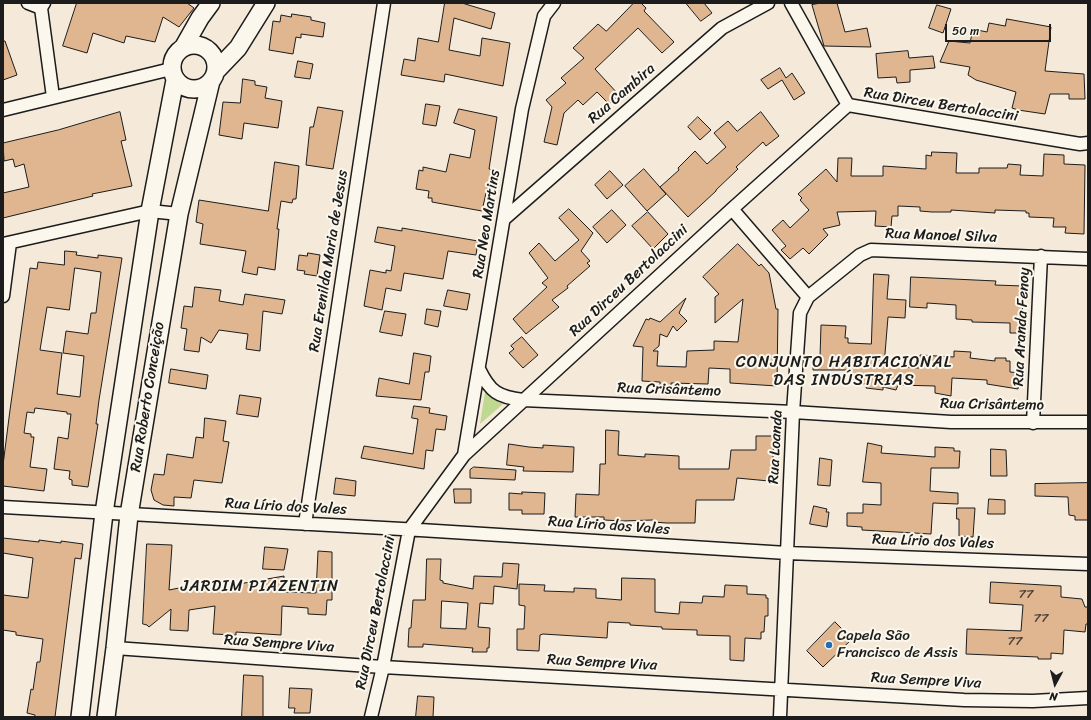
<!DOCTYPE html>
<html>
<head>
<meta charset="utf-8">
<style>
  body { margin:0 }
  #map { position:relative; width:1091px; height:720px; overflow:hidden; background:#f5eada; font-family:Sriracha,sans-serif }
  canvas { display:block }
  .frame { position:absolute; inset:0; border:4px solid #1c1c1c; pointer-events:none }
  .north { position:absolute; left:1035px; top:664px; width:40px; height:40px; -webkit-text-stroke:3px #fbf7ec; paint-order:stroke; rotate:187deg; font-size:11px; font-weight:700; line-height:16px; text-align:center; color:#1c1c1c }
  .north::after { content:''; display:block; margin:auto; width:14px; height:18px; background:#1c1c1c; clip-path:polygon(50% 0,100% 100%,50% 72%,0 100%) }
  .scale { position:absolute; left:945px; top:24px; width:106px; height:18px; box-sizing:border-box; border:2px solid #1c1c1c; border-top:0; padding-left:5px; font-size:12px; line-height:14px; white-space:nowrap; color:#1c1c1c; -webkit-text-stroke:3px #fbf7ec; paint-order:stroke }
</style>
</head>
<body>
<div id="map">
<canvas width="1091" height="720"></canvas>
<div class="frame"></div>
<div class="north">N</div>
<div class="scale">50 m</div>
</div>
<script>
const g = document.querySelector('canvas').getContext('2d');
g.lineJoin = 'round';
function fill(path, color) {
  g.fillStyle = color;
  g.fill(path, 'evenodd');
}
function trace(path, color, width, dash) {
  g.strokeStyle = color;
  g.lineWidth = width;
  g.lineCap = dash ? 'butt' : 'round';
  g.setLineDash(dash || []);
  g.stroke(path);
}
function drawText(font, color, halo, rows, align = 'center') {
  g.font = font + ' Sriracha,sans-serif';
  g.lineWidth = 4;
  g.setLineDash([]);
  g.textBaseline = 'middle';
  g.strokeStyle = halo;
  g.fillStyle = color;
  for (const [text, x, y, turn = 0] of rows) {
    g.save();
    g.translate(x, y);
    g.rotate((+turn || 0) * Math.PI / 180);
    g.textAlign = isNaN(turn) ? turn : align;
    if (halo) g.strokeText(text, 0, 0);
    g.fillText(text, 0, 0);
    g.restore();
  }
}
fill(new Path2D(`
  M485 392 491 398 503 404 480 424Z`), '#bfd990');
const building = new Path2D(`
  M77 3H187L194 8 179 27 163 17 155 42 126 36 124 43 93 33 87 53 63 46Z
  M445 3H462L495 13 491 29 454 18 449 50 480 56 482 38 510 43 503 86 445 74 444 82 401 75 404 59 415 61 418 38 438 42Z
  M634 3H641L646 8 644 11 674 42 662 53 638 28 595 69 619 95 609 104 597 92 583 105 578 100 564 113 557 145 544 142 552 107 546 100 566 83 561 78 584 58 573 48 598 24 606 31Z
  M686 3H704L712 13 701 21Z
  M821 3H837L845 32 867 28 871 47 824 46 812 5Z
  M937 5 951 9 943 33 929 28Z
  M292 14 311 17V20L325 23 323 37 301 34V38L296 37 293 54 269 50 273 21 280 22 281 15 291 17Z
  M1007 19 1051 27 1045 71 1084 74 1085 99H1069V94H1050L1045 114 1018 110 1012 108 1016 92 976 80 968 75 970 67 940 62 949 41 970 43 973 29 987 32 989 23 1005 26Z
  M3 41H5L17 75 3 80Z
  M908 51 909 58 933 56 935 68 910 70V82L897 83 896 77 878 78 876 54Z
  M298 61 313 64 310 79 295 77Z
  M780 68 786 78 792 73 805 93 794 100 782 80 768 89 761 80Z
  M243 79 255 81V85L267 87 265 98 282 101 278 128 244 123 242 139 219 135 223 102 240 103Z
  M426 104 440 106 436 126 423 124Z
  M318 107 343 111 333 169 306 165 310 127H313Z
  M459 109 497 117 489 169 493 170 491 184H488L482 211 432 202V198H428L429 191 416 189 419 170 423 171V167L446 172 450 154 470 158 475 130 454 123Z
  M120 112 126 140 121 141 132 186 92 194 93 196 3 218V193L29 187 24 164 15 167 13 159 4 161 3 143 58 130Z
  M761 112 779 136 766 146 763 142 736 167 738 169 716 190V191L688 217 660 187 679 170 678 168 695 151 707 164 726 147 714 133 728 121 737 131Z
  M698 117 711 130 700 140 688 127Z
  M932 152 957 153 956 173H979V168H1007L1008 164 1021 165 1020 175 1043 176 1044 154 1064 155V164L1085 165 1084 234 1065 233 1066 227H1053L1054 218 1029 217V213H1026V211L995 210V213L951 210V212H932L920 211V207L898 206V216H892L891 227 875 226 876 211 837 212 840 225 823 229 828 235 809 254 803 248 790 259 781 250 786 246 772 230 783 220 790 228 809 210 800 200 802 198 798 194 826 169 837 182 838 158H852L851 176H883V166L926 169V155L931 156Z
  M275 162 299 166 296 199H293L292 203 281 201 277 229H279L275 270 258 267 257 275 242 272 246 251 200 244 203 224 196 222 199 200 268 211Z
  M644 169 666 194 647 211 625 186Z
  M610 171 623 185 607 199 595 185Z
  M569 209 593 233 581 251 590 261 587 263 590 266 567 286 568 288 552 300 559 307 526 334 513 319 547 287 542 283 548 278 529 253 539 243 555 261 579 240 559 218Z
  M612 210 626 225 607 243 593 227Z
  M648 212 668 234 653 249 632 226Z
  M378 227 402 231V228L478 241 476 255 448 251 443 279 404 273 401 291 386 288 382 310 364 306 370 270 386 273V270L391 271 395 246 375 242Z
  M738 244 759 266 761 264 769 273 776 309H778L777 386 730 383V369L709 368 708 384 671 383V386H660V382L642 381 643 347 633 346 646 319 649 320 650 318 660 322 686 298 679 313 687 321 677 331 673 326 667 337 660 334 659 346 653 351H658L657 366 686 367 687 351 714 350V341L738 342 743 299 715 323V297L719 294 703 277Z
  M65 251 77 252 76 255 98 258V255L122 258 99 400 96 424H98L88 487 72 485V480L69 479 70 471 54 469 58 437 68 439 71 414H67V412L35 408 34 413 27 412 24 433 31 434V437H34L30 467 47 469 44 491 3 486V465L10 410 30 268 37 269 38 262 64 265ZM75 268 101 272 96 313H91L88 334 66 331 63 353 84 356 80 397 57 394 62 353 40 350 47 307 69 310Z
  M308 253 320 255 317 276 304 274 305 271 297 270 299 255 307 256Z
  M874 274 889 275 887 299 906 300 905 318 888 317 884 366 919 368 920 355 954 357V351L971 352 970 358 995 361V358H1006V361H1010V372L1021 373 1018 389 987 384V380L952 378 951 396 935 393V386L898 385 896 390 883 387V390L866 388 867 384 849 383 850 370H813V356L820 357 821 325 846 326 845 338H848V343L871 344Z
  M911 277 996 281 995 285 1023 286 1022 333H1010V323L972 322V320L956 319V305L927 303V308L910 307Z
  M195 287 221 290 219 301 243 305 245 294 285 300 282 314 263 311 260 351 246 349 248 334 219 330 211 343 201 337 199 352 184 350 187 329 181 328 184 306 192 307Z
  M448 290 470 294 467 310 444 306Z
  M427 309 441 311 438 327 425 324Z
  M385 311 406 314 402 336 380 332Z
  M522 337 538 355 523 368 509 353 514 349 511 346Z
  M414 353 431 356 429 372H425L421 400 376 396 379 378 409 384Z
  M171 369 208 375 206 389 169 383Z
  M240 395 261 398 258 417 237 414Z
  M414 406 430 408 429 413 447 416 445 430 436 429 433 451 426 450 424 469 361 458 364 446 413 454 418 419 412 418Z
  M205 418 226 421 223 441 229 442 222 483 194 480 191 498 174 497V506L163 505 154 500 151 490 154 474 164 475 167 454 193 458 196 437 203 438Z
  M606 430 619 431 618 455 645 457V454L679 456V469H729L731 450H756V436H774L772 477H769V481L737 478 734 500H696L695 523H667L653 522V520L622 521 604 520V517H575L576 494 599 495 600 464H605Z
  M868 443 882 446 881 453 935 457V447L954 448V451H960L959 468H931L930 491 958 493V504L933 503 931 534 862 530V527L847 526V513H863V504L881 505V483L863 482Z
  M509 444 529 447 543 448V445L574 447 573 472 523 471 524 467 507 465Z
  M991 449 1006 450 1007 476H991Z
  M820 458 832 460 830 486 818 485Z
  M474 467 516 470 515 480 470 478V470Z
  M336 478 356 481 355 496 334 494Z
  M1088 483V520H1075V516L1069 515 1068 497 1035 496V484Z
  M454 489H471V503H455Z
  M522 492 545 493 544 514H522V510H509V493L522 494Z
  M989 499 1005 500V514H988Z
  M814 506 827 509 826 512H829L827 527 810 524Z
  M957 508H975L973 537 959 536V519H957Z
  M3 538 39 542V540L61 543V541L83 544 81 559 75 558 55 717H35V715L27 713 31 689 33 690 37 662H40L43 639 16 635V632L3 630V595L28 598 33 558 3 553Z
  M147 544 172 545 169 590 199 584 200 588 239 590V584L284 576 283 592 316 593 318 551 332 552V600H327L326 615 308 614V608L282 606 281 635 236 632V635L213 634 215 606 189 610 188 631 170 630 171 609 149 627 147 625 143 624Z
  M265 547 288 549 284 570 263 569Z
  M427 559H441L440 580 443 581V583L473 589 474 576 502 577 503 563 519 564 517 589 494 586 493 604 480 603 478 627 490 628 489 648H487V652H472L473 648 423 644V647H408L409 628H411L413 600H425ZM442 601 468 603 466 629 441 628Z
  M622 578 655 579V612L679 614 680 602 702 603 703 596 724 597 725 585 747 586V594L766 595V598H768V616H765L764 632H761V639L745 638 744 661 730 660V636L697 635V630L662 629V627L630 625V623L608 622 607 638 543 634 540 635 539 651 517 650V629H524L525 606 519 605V584L545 585 544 591 574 592V588L596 589V598L621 600Z
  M991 582 1061 586V597L1082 599 1085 607H1088V624H1086L1085 632 1064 630 1063 654 1051 653V659H1038V657L966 654 967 629 1021 631 1023 605 990 603Z
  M835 622 852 639 823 667 807 651Z
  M244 675 263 676V717H242Z
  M290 688 312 689 310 713H294L295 708H289Z
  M418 696 434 697 433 717H416Z`);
fill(building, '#dfb690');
trace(building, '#1c1c1c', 1);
const street = new Path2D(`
  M28 3 41 8
  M44 3 41 8 53 97
  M791 3 848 105
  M3 110 171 69
  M732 209 808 297 800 313 793 412 780 717
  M504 219 722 28 768 3
  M3 244 150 211 179 214
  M3 296 10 243
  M808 297 860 255 871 250 1088 259
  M479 369C490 392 498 397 523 400L793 412 951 422H1088
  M1033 423 1041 256
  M464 455 522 109 544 16 554 3
  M3 507 420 530 787 553 1088 564
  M305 524 384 3
  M115 648 383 667 964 700 1033 701 1088 698
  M371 717 383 667 409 530 464 455 732 209 848 105 1080 144 1088 143`);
const secondary = new Path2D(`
  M172 67a22 22 0 1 1 44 0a22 22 0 1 1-44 0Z
  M183 48 200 18 211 3
  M216 71 238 48 266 3
  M80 717 104 513 150 211 175 80
  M106 717 115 648 129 515 179 214 211 81`);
trace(street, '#1c1c1c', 15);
trace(secondary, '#1c1c1c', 20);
trace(street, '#fbf7ec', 12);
trace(secondary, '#fbf7ec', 17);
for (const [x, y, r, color] of [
  [829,645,4,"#1f6fb2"]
]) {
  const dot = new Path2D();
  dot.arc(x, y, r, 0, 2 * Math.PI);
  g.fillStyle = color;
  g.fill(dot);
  trace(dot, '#fbf7ec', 1.5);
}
drawText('13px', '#4d4239', null, [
  ["77",1026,595],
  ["77",1041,619],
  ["77",1015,642]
]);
drawText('15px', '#1c1c1c', '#fbf7ec', [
  ["Rua Cambira",622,94,-41],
  ["Rua Dirceu Bertolaccini",941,105,9],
  ["Rua Neo Martins",487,224,-81],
  ["Rua Manoel Silva",941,236,2],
  ["Rua Erenilda Maria de Jesus",329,261,-81],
  ["Rua Dirceu Bertolaccini",629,281,-43],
  ["Rua Aranda Fenoy",1022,327,-87],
  ["Rua Crisântemo",669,390,2],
  ["Rua Roberto Conceição",148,397,-81],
  ["Rua Crisântemo",992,405,1],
  ["Rua Loanda",776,447,-87],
  ["Rua Lírio dos Vales",286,507,3],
  ["Rua Lírio dos Vales",609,526,4],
  ["Rua Lírio dos Vales",933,542,2],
  ["Rua Dirceu Bertolaccini",376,613,-79],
  ["Rua Sempre Viva",279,644,4],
  ["Rua Sempre Viva",602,663,3],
  ["Rua Sempre Viva",926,681,3]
]);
drawText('15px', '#1c1c1c', '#fbf7ec', [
  ["Capela São",837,636],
  ["Francisco de Assis",837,653]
], 'left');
g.letterSpacing = '1px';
drawText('16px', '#1c1c1c', '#fbf7ec', [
  ["CONJUNTO HABITACIONAL",844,363],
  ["DAS INDÚSTRIAS",844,381],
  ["JARDIM PIAZENTIN",260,587]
]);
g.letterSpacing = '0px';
</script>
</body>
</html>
